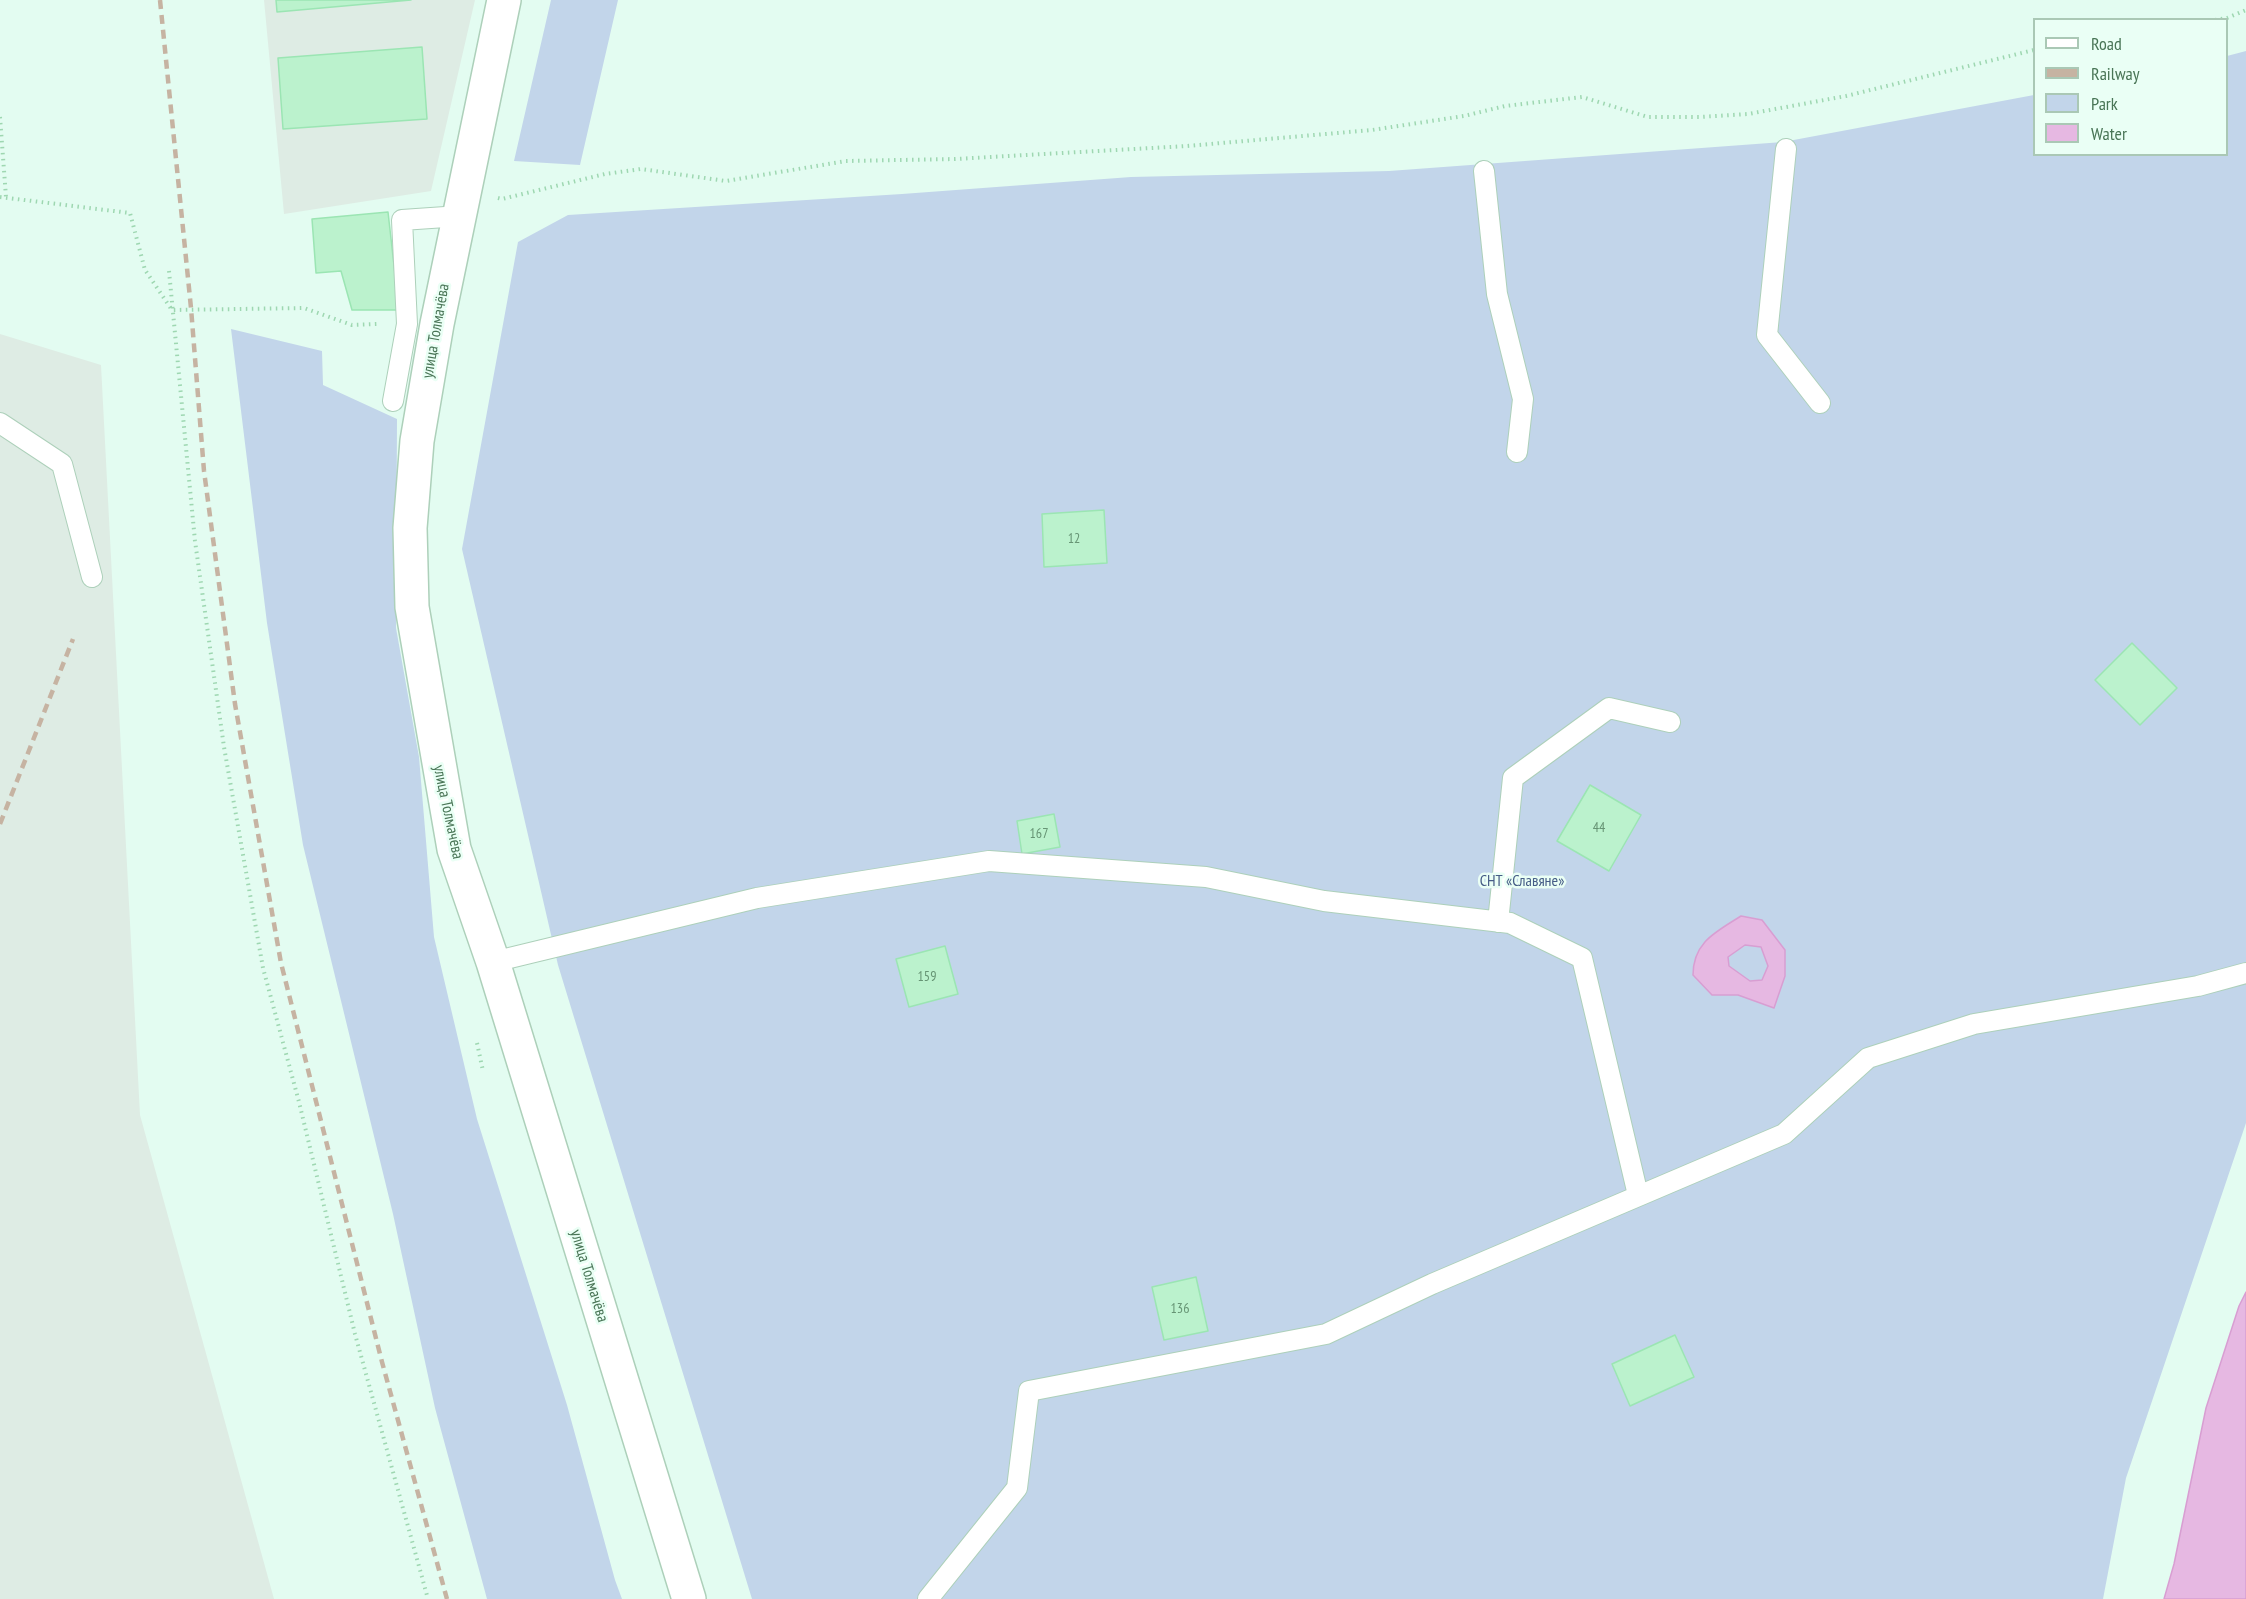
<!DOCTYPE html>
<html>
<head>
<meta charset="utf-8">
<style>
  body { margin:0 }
  #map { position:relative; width:2246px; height:1599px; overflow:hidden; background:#e3fcf1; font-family:"PT Sans Narrow",sans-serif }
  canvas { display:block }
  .legend { position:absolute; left:2033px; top:18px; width:195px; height:138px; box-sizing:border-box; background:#eafff5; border:2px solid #aac8b5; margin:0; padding:8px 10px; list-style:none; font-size:18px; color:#497556 }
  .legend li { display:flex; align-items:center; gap:12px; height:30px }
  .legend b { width:30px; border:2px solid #aac8b5 }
</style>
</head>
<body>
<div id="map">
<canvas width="2246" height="1599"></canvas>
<ul class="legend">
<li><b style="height:8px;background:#fff"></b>Road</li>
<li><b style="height:8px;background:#c6b3a2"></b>Railway</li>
<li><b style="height:16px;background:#c2d5ea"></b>Park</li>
<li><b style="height:16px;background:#e6b8e2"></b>Water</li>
</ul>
</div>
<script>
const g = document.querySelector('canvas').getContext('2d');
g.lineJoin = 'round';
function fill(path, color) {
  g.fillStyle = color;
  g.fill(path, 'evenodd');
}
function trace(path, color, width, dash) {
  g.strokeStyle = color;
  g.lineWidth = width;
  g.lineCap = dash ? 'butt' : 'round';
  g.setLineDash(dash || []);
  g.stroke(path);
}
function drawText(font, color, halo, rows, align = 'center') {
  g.font = font + ' "PT Sans Narrow",sans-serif';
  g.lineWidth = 5;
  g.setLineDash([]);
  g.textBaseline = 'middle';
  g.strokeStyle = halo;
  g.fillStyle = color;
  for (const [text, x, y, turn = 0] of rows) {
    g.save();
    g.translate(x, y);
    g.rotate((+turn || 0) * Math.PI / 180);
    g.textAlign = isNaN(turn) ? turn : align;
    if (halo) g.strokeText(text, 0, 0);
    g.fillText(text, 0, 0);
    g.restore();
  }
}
fill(new Path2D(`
  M264 0H475L431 191 284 214Z
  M0 334 101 365 140 1115 274 1599H0Z`), '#deece4');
fill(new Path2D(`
  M551 0H618L580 165 514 161Z
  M2246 51V1123L2126 1478 2103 1599H752L558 965 462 549 518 242 568 215 902 194 1131 177 1389 171 1783 142 2034 95V154H2226L2227 56Z
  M231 329 322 351 323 385 397 419 396 628 419 757 434 937 477 1119 567 1405 615 1580 622 1599H487L435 1408 393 1214 303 845 267 623Z`), '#c2d5ea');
const water = new Path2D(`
  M1741 916 1762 920 1785 950V976L1774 1008 1738 995H1712L1693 975C1693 942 1716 932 1741 916ZM1745 945 1761 947 1768 966 1762 980 1750 981 1729 966 1728 957Z
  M2246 1292V1599H2164L2174 1564 2206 1408 2239 1306Z`);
fill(water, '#e6b8e2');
trace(water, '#d89ed2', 1.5);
const building = new Path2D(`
  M276 0H411L277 12Z
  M422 47 427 119 283 129 278 58Z
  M388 212 399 310H352L341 271 316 273 312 219Z
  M1104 510 1107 563 1044 567 1042 514Z
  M2132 643 2177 688 2140 725 2095 680Z
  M1590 785 1641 815 1609 871 1557 841Z
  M1054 814 1060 847 1022 854 1017 821Z
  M945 946 958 994 909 1007 896 959Z
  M1196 1277 1208 1331 1164 1340 1152 1287Z
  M1675 1335 1694 1377 1630 1406 1612 1364Z`);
fill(building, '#bbf2cd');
trace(building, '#9be5b3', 1.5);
const service = new Path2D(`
  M1786 149 1767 335 1820 403
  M1484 171 1497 294 1523 399 1517 452
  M393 401 407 324 402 220 460 216
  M0 423 62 464 92 577
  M1498 922 1513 778 1609 708 1670 722
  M493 962 757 898 989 861 1206 877 1324 901 1510 923 1582 958 1638 1195
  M928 1599 1017 1488 1029 1391 1326 1334 1432 1284 1784 1134 1868 1058 1974 1024 2198 986 2246 973`);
const tertiary = new Path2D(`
  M504 0 437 324 417 441 410 528 412 607 454 849 493 962 689 1599`);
trace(service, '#add0ba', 22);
trace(tertiary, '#add0ba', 36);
trace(new Path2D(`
  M2215 20 2227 18 2246 10
  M0 117 6 197
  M0 197 130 213 145 270 172 310 304 308 352 325 378 324
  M498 198 502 199 605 174 641 169 726 181 846 161 955 159 1187 146 1372 130 1464 116 1505 106 1582 97 1648 117H1699L1748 114 1846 96 2034 50
  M169 271 195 541 224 747 263 968 299 1102 355 1334 428 1599
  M477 1043 483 1071`), '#9ed7b1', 4, [1.5, 4.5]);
trace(service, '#fff', 20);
trace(tertiary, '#fff', 33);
trace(new Path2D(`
  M160 0 191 308 204 471 235 704 281 963 382 1362 447 1599
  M0 824 73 639`), '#c6b3a2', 4.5, [9, 6]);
drawText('14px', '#669474', null, [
  ["12",1074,539],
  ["44",1599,828],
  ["167",1039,834],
  ["159",927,977],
  ["136",1180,1309]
]);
drawText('16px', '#497556', '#eafff5', [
  ["улица Толмачёва",436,331,-80],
  ["улица Толмачёва",448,812,78],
  ["улица Толмачёва",589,1276,73]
]);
drawText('16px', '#465d86', '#eafff5', [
  ["СНТ «Славяне»",1522,881]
]);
</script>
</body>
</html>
